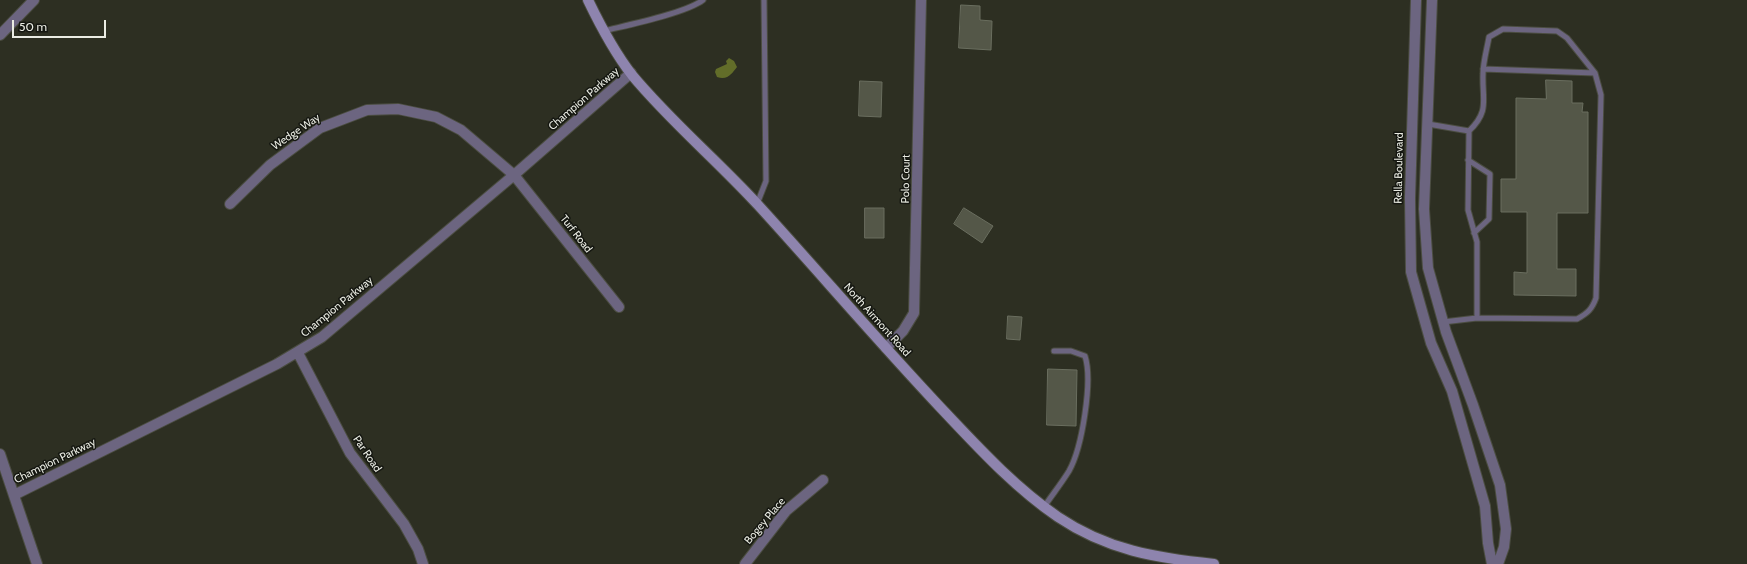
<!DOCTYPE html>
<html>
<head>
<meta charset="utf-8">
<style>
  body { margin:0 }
  #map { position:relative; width:1747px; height:564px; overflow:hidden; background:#2d2f22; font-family:Cabin,sans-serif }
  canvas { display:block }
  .scale { position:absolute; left:12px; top:20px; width:94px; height:18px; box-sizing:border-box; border:2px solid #eaece3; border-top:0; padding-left:5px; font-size:12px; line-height:14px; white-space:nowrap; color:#eaece3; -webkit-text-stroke:3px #151711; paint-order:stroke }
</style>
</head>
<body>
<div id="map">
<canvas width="1747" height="564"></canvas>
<div class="scale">50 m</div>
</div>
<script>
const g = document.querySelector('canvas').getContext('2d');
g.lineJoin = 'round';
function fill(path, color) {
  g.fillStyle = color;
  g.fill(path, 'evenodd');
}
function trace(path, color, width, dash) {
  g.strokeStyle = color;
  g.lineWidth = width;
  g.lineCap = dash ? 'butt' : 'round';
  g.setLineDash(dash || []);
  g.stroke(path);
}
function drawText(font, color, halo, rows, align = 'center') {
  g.font = font + ' Cabin,sans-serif';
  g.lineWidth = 3;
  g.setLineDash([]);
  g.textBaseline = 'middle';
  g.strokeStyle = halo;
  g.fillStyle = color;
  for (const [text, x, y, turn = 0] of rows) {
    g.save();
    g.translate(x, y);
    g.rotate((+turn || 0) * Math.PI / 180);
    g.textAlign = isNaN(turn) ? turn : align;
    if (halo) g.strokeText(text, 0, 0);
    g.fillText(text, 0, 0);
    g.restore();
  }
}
fill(new Path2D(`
  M729 58 734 61 737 67C732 73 728 81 717 77L715 72 716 69 727 64 726 61Z`), '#626d29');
const building = new Path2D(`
  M961 5 980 6V20L992 21 991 50 959 48Z
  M1546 80 1572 81V103H1583L1582 112H1588V213H1557V269H1576V296L1514 295V272L1527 273V212H1501V179H1516V98L1546 99Z
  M860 81 882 82 881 117 859 116Z
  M865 208H884V238H865Z
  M964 208 993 226 982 243 954 224Z
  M1008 316 1022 317 1020 340 1007 339Z
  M1048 369 1077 370 1076 426 1047 425Z`);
fill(building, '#545748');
trace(building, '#6a6e5f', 1);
const lane = new Path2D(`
  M604 31C628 25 686 13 703 0
  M1483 69 1595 73
  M1428 124 1469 131 1468 210 1477 242V318L1443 322
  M1469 131C1490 111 1482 100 1483 74 1483 62 1487 49 1489 37L1503 29 1557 31 1567 38 1595 73 1601 95 1596 298C1592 309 1588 313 1577 319L1477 318
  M1468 160 1490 174 1489 219 1474 233
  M757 204 766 181 764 0
  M1044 507C1052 495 1061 484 1069 471 1082 448 1093 381 1085 356L1071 351H1054`);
const street = new Path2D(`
  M1416 0 1410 198 1411 272 1431 343 1452 391 1485 506 1488 543 1492 564
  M1432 0 1424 209 1428 268 1446 332 1473 405 1500 485 1506 529 1504 547 1498 564
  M0 35 34 0
  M230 204 270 165 320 128 367 110 398 109 436 117 461 130 514 175 619 307
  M886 348 903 331 914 313 921 0
  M298 353 350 453 404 524 418 549 423 564
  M0 454 37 564
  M14 495 277 364 322 337 514 175 631 73
  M745 564 786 511 823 480`);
const secondary = new Path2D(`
  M588 0C600 25 615 53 632 75 671 122 718 161 759 206 820 273 878 341 940 407 977 446 1013 486 1058 517 1107 550 1156 558 1214 564`);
trace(lane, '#4b4d41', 7);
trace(street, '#4b4d41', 12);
trace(secondary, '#4b4d41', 12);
trace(lane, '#6c6580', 5);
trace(street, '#6c6580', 10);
trace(secondary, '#8e84ae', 10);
drawText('11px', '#eaece3', '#151711', [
  ["Champion Parkway",584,99,-41],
  ["Wedge Way",296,132,-34],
  ["Rella Boulevard",1399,168,-89],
  ["Polo Court",906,179,-89],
  ["Turf Road",576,234,52],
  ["Champion Parkway",337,307,-39],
  ["North Airmont Road",877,320,48],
  ["Par Road",367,454,56],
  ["Champion Parkway",55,461,-26],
  ["Bogey Place",765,521,-50]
]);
</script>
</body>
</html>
